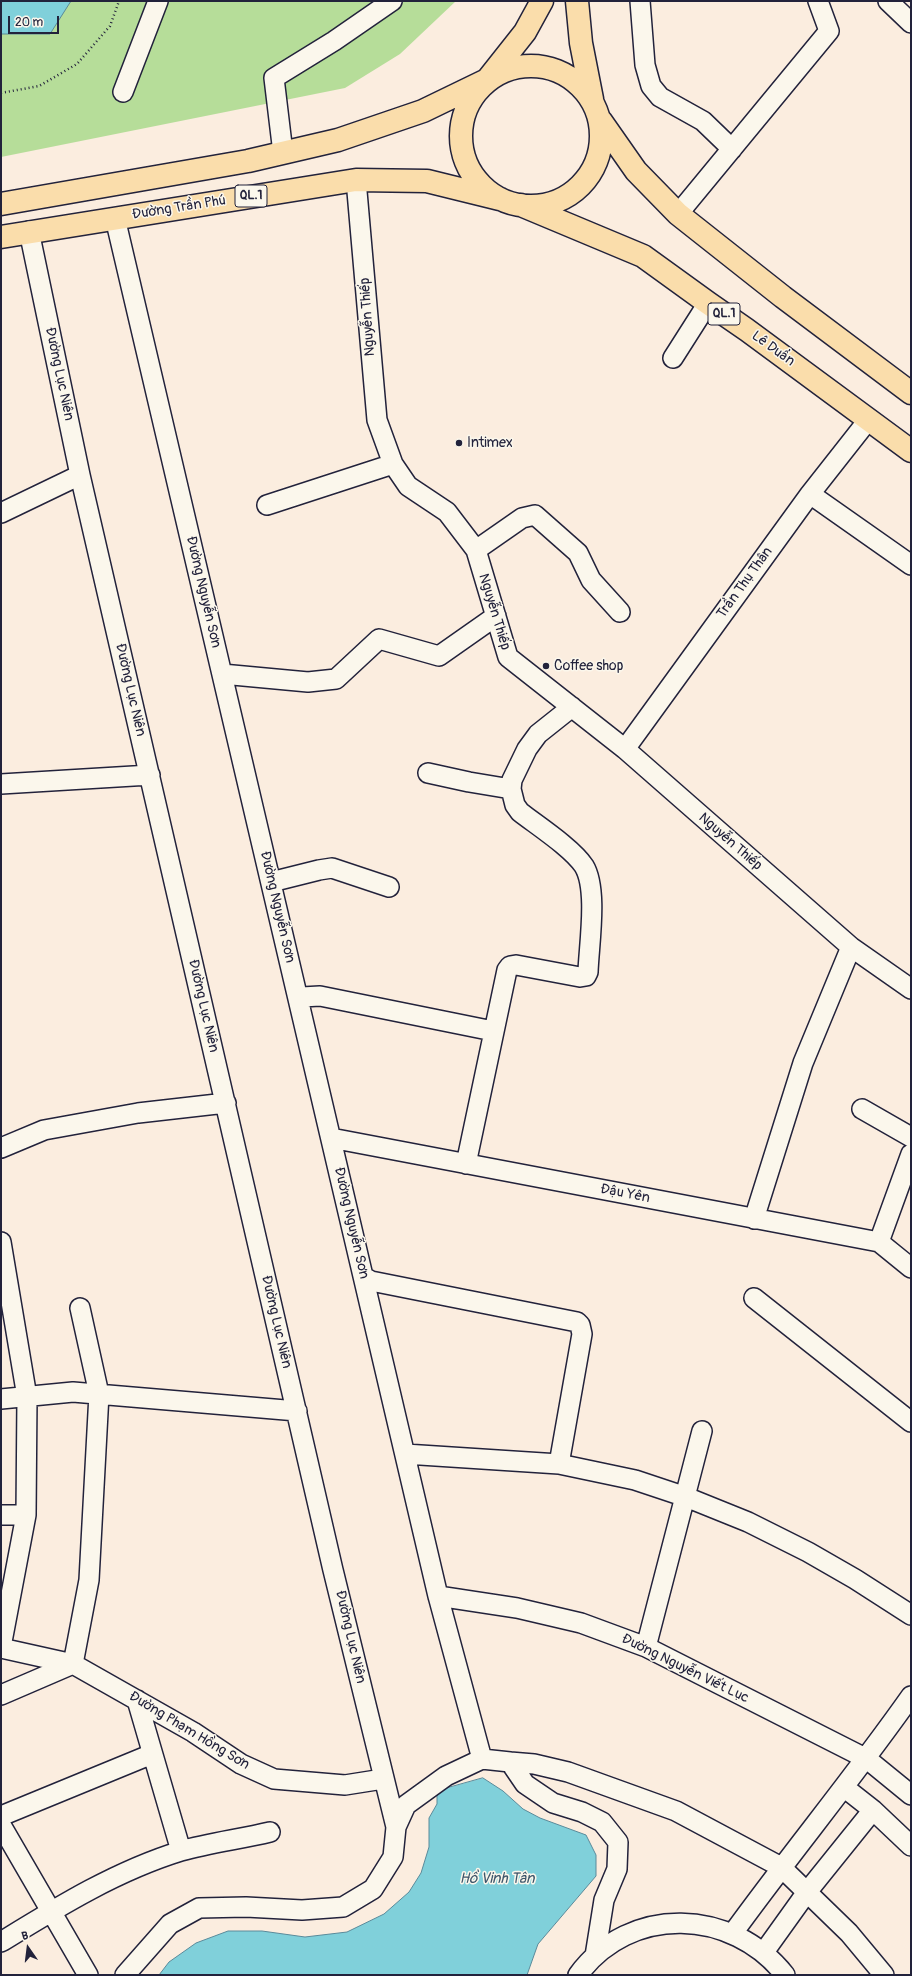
<!DOCTYPE html>
<html>
<head>
<meta charset="utf-8">
<style>
  body { margin:0 }
  #map { position:relative; width:912px; height:1976px; overflow:hidden; background:#fbeddf; font-family:Pangolin,sans-serif }
  canvas { display:block }
  .frame { position:absolute; inset:0; border:2px solid #22223b; pointer-events:none }
  .north { position:absolute; left:8px; top:1928px; width:40px; height:40px; -webkit-text-stroke:3px #fbf7ec; paint-order:stroke; rotate:346deg; font-size:11px; font-weight:700; line-height:16px; text-align:center; color:#22223b }
  .north::after { content:''; display:block; margin:auto; width:14px; height:18px; background:#22223b; clip-path:polygon(50% 0,100% 100%,50% 72%,0 100%) }
  .scale { position:absolute; left:8px; top:16px; width:51px; height:18px; box-sizing:border-box; border:2px solid #22223b; border-top:0; padding-left:5px; font-size:12px; line-height:14px; white-space:nowrap; color:#22223b; -webkit-text-stroke:3px #fbf7ec; paint-order:stroke }
</style>
</head>
<body>
<div id="map">
<canvas width="912" height="1976"></canvas>
<div class="frame"></div>
<div class="north">B</div>
<div class="scale">20 m</div>
</div>
<script>
const g = document.querySelector('canvas').getContext('2d');
g.lineJoin = 'round';
function fill(path, color) {
  g.fillStyle = color;
  g.fill(path, 'evenodd');
}
function trace(path, color, width, dash) {
  g.strokeStyle = color;
  g.lineWidth = width;
  g.lineCap = dash ? 'butt' : 'round';
  g.setLineDash(dash || []);
  g.stroke(path);
}
function drawText(font, color, halo, rows, align = 'center') {
  g.font = font + ' Pangolin,sans-serif';
  g.lineWidth = 3;
  g.setLineDash([]);
  g.textBaseline = 'middle';
  g.strokeStyle = halo;
  g.fillStyle = color;
  for (const [text, x, y, turn = 0] of rows) {
    g.save();
    g.translate(x, y);
    g.rotate((+turn || 0) * Math.PI / 180);
    g.textAlign = isNaN(turn) ? turn : align;
    if (halo) g.strokeText(text, 0, 0);
    g.fillText(text, 0, 0);
    g.restore();
  }
}
fill(new Path2D(`
  M1 1H456L400 54 345 88 1 157Z`), '#b6dd99');
const water = new Path2D(`
  M1 1H71L50 34H1Z
  M483 1778 503 1791 523 1809 540 1818 586 1835 596 1855V1876L538 1944 527 1975H159L169 1962 196 1943 228 1931H262L305 1937 347 1932 384 1914 409 1892 421 1873 429 1847V1818L437 1804V1791Z`);
fill(water, '#80d0da');
trace(water, '#5a8a9a', 1);
const minor = new Path2D(`
  M640 1 645 65 651 86 660 97 703 121 732 149
  M888 1 911 23
  M123 92 158 1
  M283 153 274 78 334 41 392 1
  M356 180 377 420 393 464 408 486 447 512 476 550 508 657 625 749 851 947 911 989
  M678 214 829 31 818 1
  M115 218 438 1596 482 1759
  M29 231 80 475 333 1570 396 1827
  M673 358 708 303
  M810 494 911 565
  M267 505 393 464
  M1 513 80 475
  M476 550 522 518 535 515 578 553 591 580 620 612
  M222 674 308 682 336 679 379 639 439 656 496 616
  M625 749 810 494 869 419
  M428 773 469 782 511 789
  M1 784 150 775
  M271 882 319 870 332 868 389 887
  M299 1002 302 997 320 996 493 1031
  M862 1109 911 1137
  M331 1138 879 1242 911 1268
  M1 1148 44 1130 138 1113 226 1103
  M466 1164 507 970 510 966 516 965 580 977 586 976 588 972C589 944 598 889 584 866 572 848 538 826 520 812L515 805 511 789 512 780 527 749 538 734 572 707
  M754 1219 803 1063 851 947
  M1 1242 27 1397 26 1515 1 1647
  M879 1242 911 1154
  M364 1277 371 1281 577 1322 580 1325 582 1334 559 1464
  M754 1298 911 1422
  M1 1399 73 1392 297 1411
  M405 1454 559 1464 635 1480 686 1497 748 1522 808 1552 855 1579 911 1615
  M1 1515H26
  M438 1596 517 1608 581 1623 646 1647 867 1759 911 1795
  M646 1647 702 1431
  M1 1648 73 1664 193 1732 241 1764 274 1779 345 1785 383 1779
  M1 1695 73 1664 89 1580 99 1394 80 1308
  M137 1700 181 1851
  M510 1762 534 1764 568 1772 676 1811 781 1867 849 1933 884 1975
  M845 1788 873 1810 911 1846
  M1 1816 152 1754
  M1 1825 88 1975
  M733 1933C791 1853 854 1777 911 1696
  M1 1942C58 1907 116 1871 181 1851 209 1843 241 1839 270 1832
  M764 1952 807 1892 873 1810
  M125 1975 170 1924 199 1908 246 1907 302 1910 343 1907 373 1889 393 1857 396 1827 406 1805 446 1776 482 1759 510 1762 525 1784 553 1803 582 1812 602 1822 618 1842 617 1869 604 1900 595 1956
  M578 1975C630 1904 732 1908 785 1975`);
const major = new Path2D(`
  M577 1 581 43 592 99
  M461 136a70 70 0 1 1 140 0a70 70 0 1 1-140 0Z
  M601 121 636 171 678 214 783 297 911 393
  M1 204 248 161 338 140 423 111 487 80 525 32 542 1
  M521 205 643 256 708 303 747 330 911 451
  M1 237 356 180 427 181 500 199`);
trace(minor, '#22223b', 22);
trace(major, '#22223b', 25);
trace(new Path2D(`
  M1 93 39 86 77 64 110 26 119 1`), '#22223b', 2.5, [1, 3]);
trace(minor, '#fbf7ec', 19);
trace(major, '#faddab', 22);
for (const [x, y, r, color] of [
  [459,443,4,"#22223b"],
  [546,666,4,"#22223b"]
]) {
  const dot = new Path2D();
  dot.arc(x, y, r, 0, 2 * Math.PI);
  g.fillStyle = color;
  g.fill(dot);
  trace(dot, '#fbf7ec', 1.5);
}
for (const [x, y, w] of [
  [251,196,32],
  [724,314,32]
]) {
  const box = new Path2D();
  box.roundRect(x - w / 2, y - 11, w, 22, 3);
  g.fillStyle = '#fbf7ec';
  g.fill(box);
  trace(box, '#22223b', 1);
}
drawText('bold 13px', '#22223b', null, [
  ["QL.1",251,196],
  ["QL.1",724,314]
]);
drawText('14px', '#22223b', '#fbf7ec', [
  ["Đường Trần Phú",179,208,-9],
  ["Nguyễn Thiếp",368,317,-94],
  ["Lê Duẩn",773,349,36],
  ["Đường Lục Niên",59,374,78],
  ["Trần Thụ Thân",745,583,-54],
  ["Đường Nguyễn Sơn",203,592,77],
  ["Nguyễn Thiếp",494,612,73],
  ["Đường Lục Niên",130,690,77],
  ["Nguyễn Thiếp",730,842,41],
  ["Đường Nguyễn Sơn",277,907,77],
  ["Đường Lục Niên",203,1006,77],
  ["Đậu Yên",625,1194,11],
  ["Đường Nguyễn Sơn",351,1223,77],
  ["Đường Lục Niên",276,1322,77],
  ["Đường Lục Niên",350,1637,77],
  ["Đường Nguyễn Viết Lục",685,1669,26],
  ["Đường Phạm Hồng Sơn",189,1731,31]
]);
drawText('14px', '#22223b', '#fbf7ec', [
  ["Intimex",467,443],
  ["Coffee shop",554,666]
], 'left');
drawText('italic 15px', '#3e566b', '#fbf7ec', [
  ["Hồ Vinh Tân",497,1879]
]);
</script>
</body>
</html>
